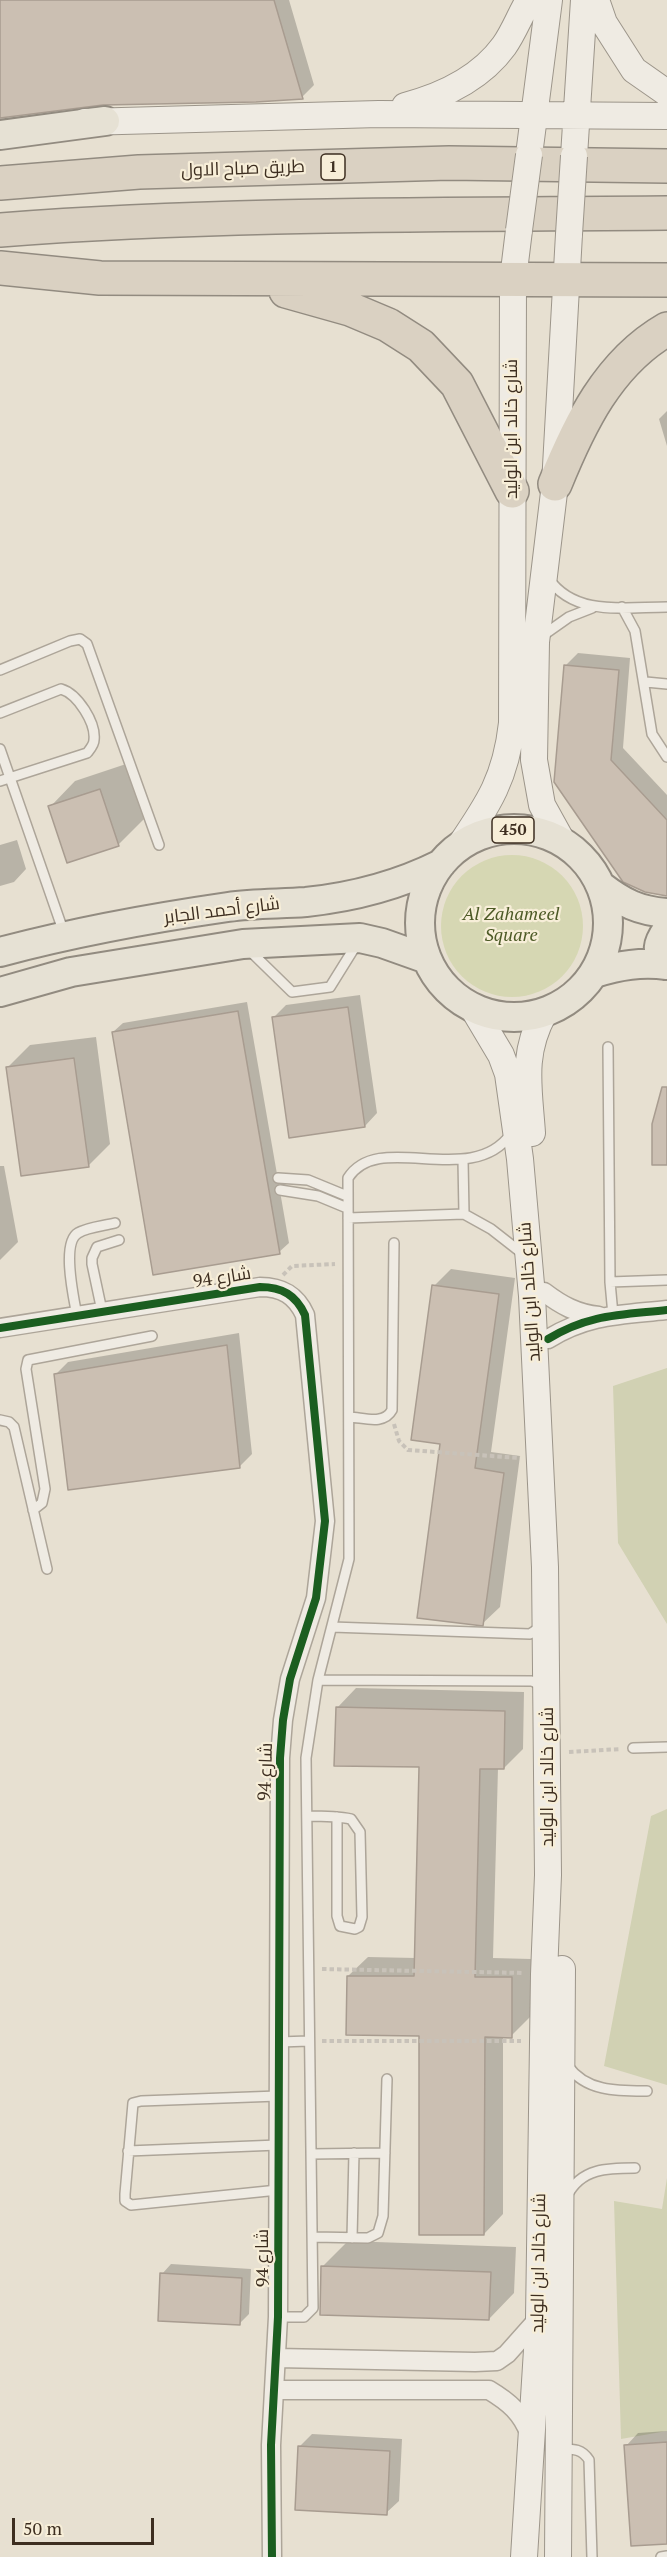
<!DOCTYPE html>
<html>
<head>
<meta charset="utf-8">
<style>
  body { margin:0 }
  #map { position:relative; width:667px; height:2557px; overflow:hidden; background:#e7e0d1; font-family:"PT Serif",serif }
  canvas { display:block }
  .scale { position:absolute; left:12px; top:2518px; width:142px; height:27px; box-sizing:border-box; border:3px solid #3d2e20; border-top:0; padding-left:8px; font-size:18px; line-height:21px; white-space:nowrap; color:#3d2e20; -webkit-text-stroke:4px #f7eed8; paint-order:stroke }
</style>
</head>
<body>
<div id="map">
<canvas width="667" height="2557"></canvas>
<div class="scale">50 m</div>
</div>
<script>
const g = document.querySelector('canvas').getContext('2d');
g.lineJoin = 'round';
function fill(path, color) {
  g.fillStyle = color;
  g.fill(path, 'evenodd');
}
function trace(path, color, width, dash) {
  g.strokeStyle = color;
  g.lineWidth = width;
  g.lineCap = dash ? 'butt' : 'round';
  g.setLineDash(dash || []);
  g.stroke(path);
}
function drawText(font, color, halo, rows, align = 'center') {
  g.font = font + ' "PT Serif",Cairo,serif';
  g.lineWidth = 4.5;
  g.setLineDash([]);
  g.textBaseline = 'middle';
  g.strokeStyle = halo;
  g.fillStyle = color;
  for (const [text, x, y, turn = 0] of rows) {
    g.save();
    g.translate(x, y);
    g.rotate((+turn || 0) * Math.PI / 180);
    g.textAlign = isNaN(turn) ? turn : align;
    if (halo) g.strokeText(text, 0, 0);
    g.fillText(text, 0, 0);
    g.restore();
  }
}
fill(new Path2D(`
  M441 926a71 71 0 1 1 142 0a71 71 0 1 1-142 0Z`), '#d6d7b3');
fill(new Path2D(`
  M667 1368V1624L618 1543 613 1386Z
  M667 1809V2085L604 2066 651 1816Z
  M667 2178V2431L621 2439 614 2201 662 2209Z`), '#d1d1b3');
fill(new Path2D(`
  M0 0H289L314 85 302 97 103 103 0 117Z
  M667 411V446L659 419Z
  M578 653 630 658 623 748 667 795V895L565 666Z
  M126 764 144 819 118 845 50 807 75 781Z
  M17 840 26 869 14 882 0 886V845Z
  M360 995 377 1113 365 1126 273 1018 286 1005Z
  M247 1002 289 1243 279 1252 113 1032 123 1023Z
  M96 1037 110 1144 88 1166 8 1067 30 1045Z
  M0 1166H4L18 1242 0 1260Z
  M451 1269 515 1278 491 1452 520 1456 500 1607 482 1624 442 1443 434 1286Z
  M239 1333 252 1454 240 1466 56 1374 68 1362Z
  M356 1688 524 1692 523 1749 504 1768H498L493 1958 531 1959 530 2017 511 2036H503V2214L484 2234 420 2035 348 1976 368 1957 416 1958 420 1766 337 1708Z
  M348 2241 516 2247 514 2293 489 2319 322 2267Z
  M171 2264 251 2269 249 2314 239 2324 162 2274Z
  M667 2431V2542L626 2446 638 2433Z
  M312 2434 402 2439 399 2501 386 2513 300 2446Z`), '#0003');
const building = new Path2D(`
  M0 0H274L303 99 256 102 103 105 0 118Z
  M564 665 619 670 611 760 667 820V896L645 892 623 882 554 782Z
  M100 789 119 846 67 863 48 806Z
  M348 1007 365 1127 289 1138 272 1017Z
  M238 1011 280 1254 153 1275 112 1032Z
  M74 1058 89 1167 21 1176 6 1067Z
  M662 1087H667V1165H652V1124Z
  M432 1285 499 1294 475 1468 504 1473 483 1626 417 1618 440 1444 411 1440Z
  M227 1345 240 1468 68 1490 54 1374Z
  M336 1707 505 1711 504 1769H480L475 1977H512V2038L485 2037 484 2235H419V2036L346 2035 347 1976H414L419 1767 334 1766Z
  M321 2266 491 2272 489 2320 320 2315Z
  M160 2273 242 2278 240 2325 158 2321Z
  M667 2442V2544L631 2546 624 2445Z
  M298 2446 390 2451 387 2515 295 2510Z`);
fill(building, '#cbbfb2');
trace(building, '#a89c90', 1.5);
const lane = new Path2D(`
  M548 578C575 617 625 607 667 607
  M622 607 635 631 652 734 667 757
  M542 636 569 617 592 608
  M0 670 70 641 80 639 87 644 159 845
  M646 682 667 684
  M0 713 61 689C78 694 96 723 94 740 94 745 90 749 87 753L0 781
  M0 749 64 933
  M249 950 292 992 330 987 358 942
  M608 1047 610 1282 613 1315
  M463 1160 464 1214
  M278 1178 308 1180 347 1196
  M280 1190 318 1196 347 1208
  M348 1218 464 1214 491 1229 523 1254
  M610 1282 667 1280
  M102 1311 92 1264V1258L97 1247 119 1240
  M77 1316C74 1299 61 1243 78 1233 88 1227 103 1226 115 1223
  M350 1417C365 1418 384 1425 392 1410L394 1243
  M0 1420 9 1422 14 1427 47 1569
  M33 1510 42 1503 45 1489 26 1369 28 1360 152 1336
  M332 1627 530 1634 542 1626
  M318 1680 532 1681 542 1686
  M633 1748 667 1747
  M307 1816C322 1816 337 1816 351 1819L360 1832 362 1917 359 1927 355 1929 340 1926 337 1916V1817
  M279 2042 309 2041
  M568 2066C586 2092 619 2091 647 2091
  M128 2151 278 2145
  M311 2154 385 2153
  M278 2190 131 2205 125 2201V2194L133 2103 141 2101 278 2096
  M567 2196C581 2168 608 2168 635 2168
  M313 2237 368 2238 378 2233 383 2216 387 2079
  M352 2238 354 2153
  M278 2317H304L313 2308 306 1758 318 1680 349 1559 348 1178C379 1129 470 1190 511 1134
  M562 2449C574 2449 582 2449 589 2460L592 2557
  M661 2557 667 2556`);
const street = new Path2D(`
  M544 1292C561 1305 577 1314 599 1316
  M0 1328 260 1287C282 1287 296 1295 305 1315L325 1521 316 1598 290 1679 283 1720 280 1758 278 2317 271 2445 272 2557
  M548 1339C589 1314 621 1315 667 1310
  M277 2358 475 2362 497 2361 507 2354 539 2318
  M275 2390H489C509 2402 522 2413 530 2435`);
const secondary = new Path2D(`
  M596 0 604 23 634 70 667 93
  M405 106C443 96 480 79 504 46 514 32 520 15 529 0
  M85 122 379 114 667 116
  M529 155 549 0
  M574 156 584 0
  M563 843 542 805 534 760 536 642 555 484 569 234
  M459 847C489 803 506 778 512 723L513 279 519 230
  M473 1008 501 1055 508 1074 520 1159 532 1296 545 1567 548 1875 544 1974 539 2318 524 2557
  M532 1133C529 1088 521 1055 544 1013
  M558 2557 562 1969`);
const primary = new Path2D(`
  M0 135 105 121
  M420 923a94 94 0 1 1 188 0a94 94 0 1 1-188 0Z
  M601 886C623 903 639 911 667 913
  M0 952C75 932 152 918 228 907 254 903 280 904 306 902 354 897 397 886 441 864
  M665 965C656 950 657 944 667 930
  M595 973C620 965 641 962 667 965
  M0 992 71 972 243 944 360 938 382 943 427 959`);
const highway = new Path2D(`
  M0 183 139 172 449 163 667 166
  M0 230C222 213 445 215 667 213
  M0 268 100 278 667 280
  M286 291 350 309 388 325 421 346 457 384 512 491
  M555 484C579 425 608 363 667 329`);
trace(lane, '#ada599', 12);
trace(street, '#ada599', 21);
trace(secondary, '#9c958a', 28);
trace(primary, '#928b80', 32);
trace(highway, '#928b80', 36);
trace(new Path2D(`
  M283 1275 292 1266 335 1264
  M394 1424 399 1441 408 1450 520 1458
  M569 1752 621 1749
  M322 1969 524 1973
  M322 2041H521`), '#c8c2b9', 4, [4.5, 3]);
trace(lane, '#efebe3', 9);
trace(street, '#efebe3', 18);
trace(secondary, '#efebe3', 26);
trace(primary, '#e6e1d4', 28);
trace(highway, '#dad1c2', 33);
const secondaryBridge = new Path2D(`
  M519 230 529 155
  M569 234 574 156`);
trace(secondaryBridge, '#9c958a', 28, []);
trace(secondaryBridge, '#efebe3', 26);
trace(new Path2D(`
  M0 1328 260 1287C282 1287 296 1295 305 1315L325 1521 316 1598 290 1679 283 1720 280 1758 278 2317 271 2445 272 2557
  M548 1339C589 1314 621 1315 667 1310`), '#1b5e20', 8);
for (const [x, y, w] of [
  [333,167,24],
  [513,830,42]
]) {
  const box = new Path2D();
  box.roundRect(x - w / 2, y - 13, w, 26, 4.5);
  g.fillStyle = '#f7eed8';
  g.fill(box);
  trace(box, '#3d2e20', 1.5);
}
drawText('bold 16px', '#3d2e20', null, [
  ["1",333,167],
  ["450",513,830]
]);
drawText('18px', '#3d2e20', '#f7eed8', [
  ["طريق صباح الاول",243,169,-2],
  ["شارع خالد ابن الوليد",512,429,-90],
  ["شارع أحمد الجابر",222,911,-7],
  ["شارع 94",222,1278,-9],
  ["شارع خالد ابن الوليد",530,1292,-94],
  ["شارع 94",266,1772,-88],
  ["شارع خالد ابن الوليد",548,1777,-90],
  ["شارع 94",263,2258,-90],
  ["شارع خالد ابن الوليد",539,2263,-89]
]);
drawText('italic 18px', '#4d5a26', '#f7eed8', [
  ["Al Zahameel",511,915],
  ["Square",511,936]
]);
</script>
</body>
</html>
